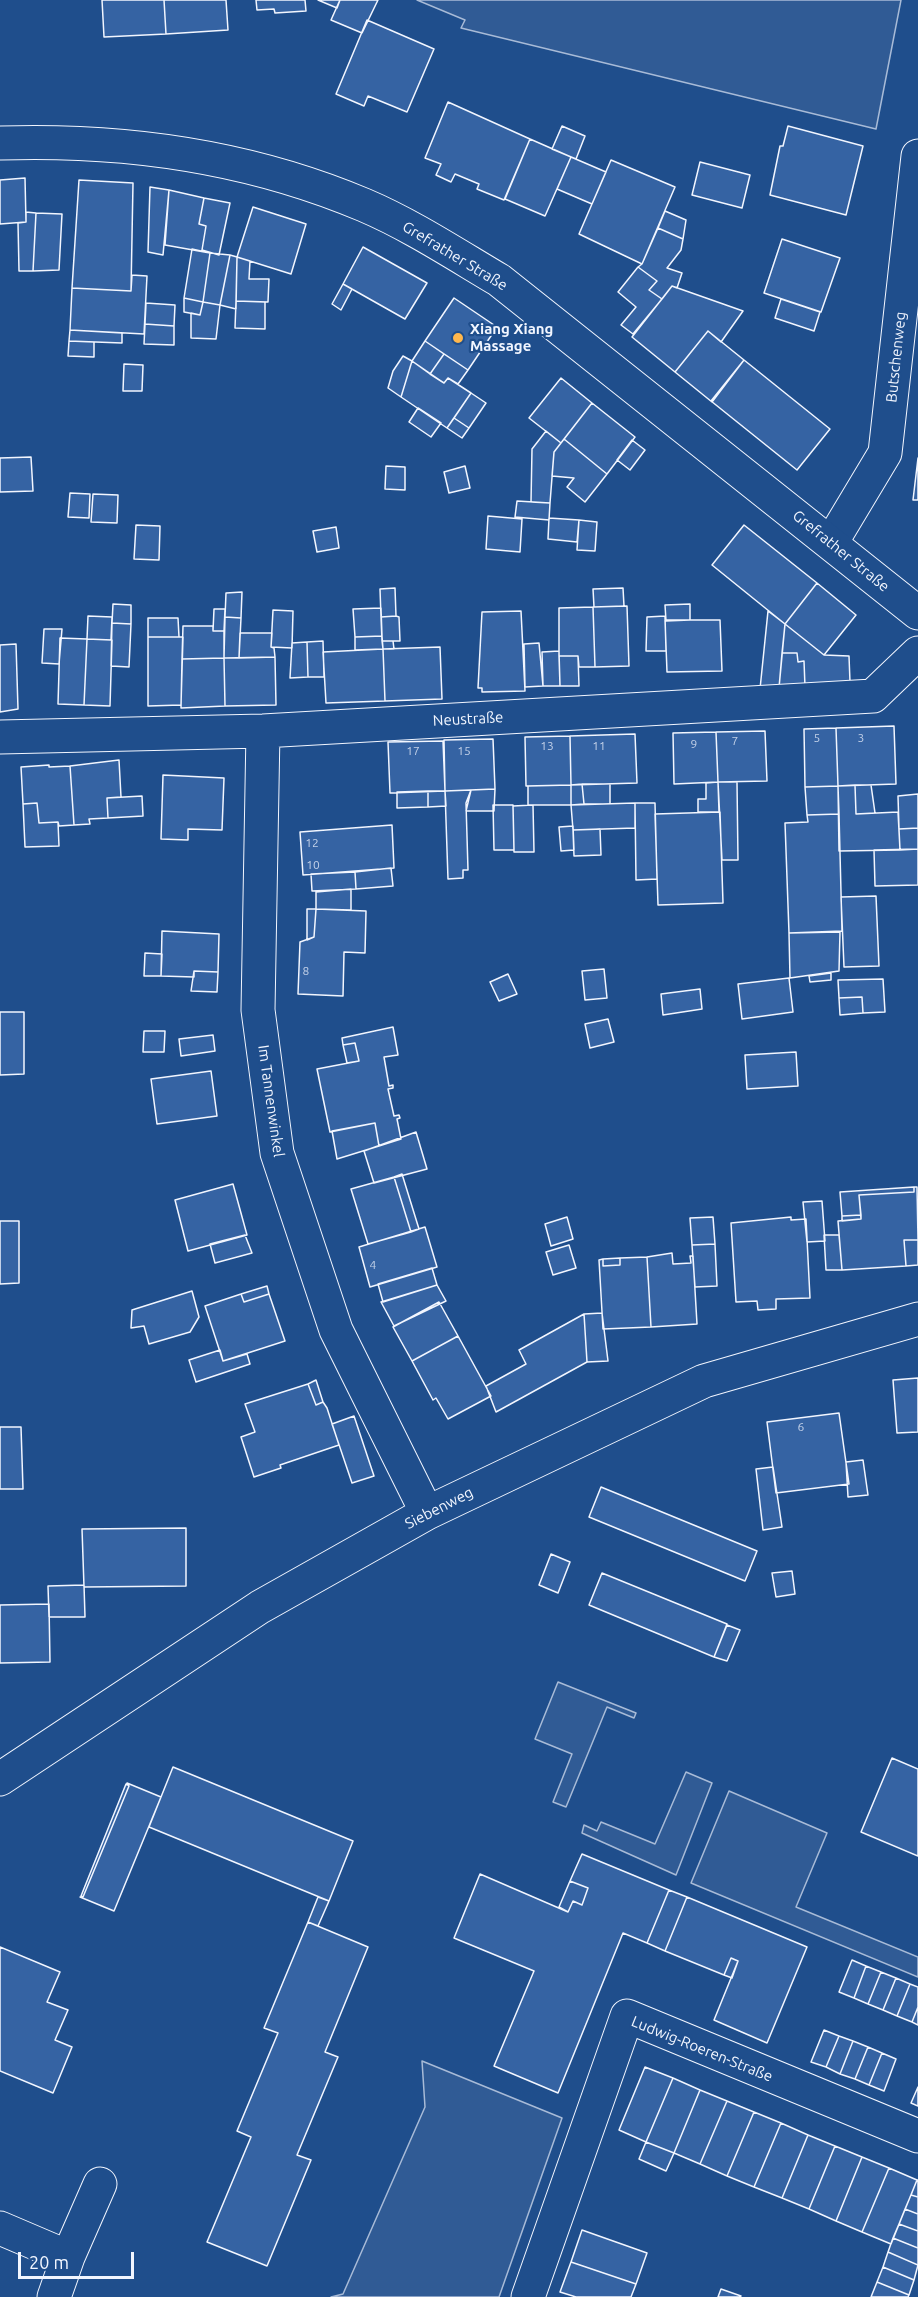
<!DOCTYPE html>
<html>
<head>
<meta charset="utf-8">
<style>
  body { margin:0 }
  #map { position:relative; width:918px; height:2297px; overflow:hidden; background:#1f4e8c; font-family:Ubuntu,sans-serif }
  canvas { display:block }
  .scale { position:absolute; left:18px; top:2252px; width:116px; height:27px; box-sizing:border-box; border:3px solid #f2f6ff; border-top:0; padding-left:8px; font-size:18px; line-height:21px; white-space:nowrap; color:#f2f6ff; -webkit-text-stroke:4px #1f4e8c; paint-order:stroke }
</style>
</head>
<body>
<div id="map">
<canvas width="918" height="2297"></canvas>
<div class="scale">20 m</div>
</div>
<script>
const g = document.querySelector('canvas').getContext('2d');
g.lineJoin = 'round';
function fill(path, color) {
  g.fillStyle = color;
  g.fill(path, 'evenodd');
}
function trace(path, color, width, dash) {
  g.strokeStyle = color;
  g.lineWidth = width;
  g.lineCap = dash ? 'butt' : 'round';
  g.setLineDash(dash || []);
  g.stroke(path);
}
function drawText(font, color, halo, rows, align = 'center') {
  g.font = font + ' Ubuntu,sans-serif';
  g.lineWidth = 4.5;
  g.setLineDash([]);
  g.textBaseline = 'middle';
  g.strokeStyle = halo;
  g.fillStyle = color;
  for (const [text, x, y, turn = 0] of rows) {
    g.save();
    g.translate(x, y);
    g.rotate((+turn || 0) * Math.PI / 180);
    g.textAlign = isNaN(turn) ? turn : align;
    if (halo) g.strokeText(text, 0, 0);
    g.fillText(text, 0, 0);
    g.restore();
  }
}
const built = new Path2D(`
  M417 0H901L876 129 461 28 465 20Z
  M558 1682 636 1713 634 1718 607 1707 566 1807 553 1802 572 1754 535 1739Z
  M686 1772 712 1783 676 1875 582 1833 584 1825 597 1831 601 1822 655 1844Z
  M729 1791 827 1833 796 1907 918 1957V1977L691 1883Z
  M422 2061 562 2118 499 2297H331L343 2294 425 2107Z`);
fill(built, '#305b95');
trace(built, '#a8bbd7', 1.5);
const building = new Path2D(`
  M102 0H164L166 34 104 37Z
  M164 0H226L228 30 166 34Z
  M256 0H305L306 11 275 13 274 9 257 10Z
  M318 0H340L337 8Z
  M340 0H378L362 33 331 20Z
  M367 20 434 49 407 112 368 96 364 106 336 94Z
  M448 102 530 139 504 200 477 189 479 184 455 174 451 182 436 175 441 164 425 158Z
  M562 126 585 136 576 159 552 149Z
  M788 126 863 146 846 215 770 195 780 146H783Z
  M530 139 571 157 545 216 505 199Z
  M571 157 606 172 592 204 557 189Z
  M611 160 675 187 642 264 579 234Z
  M700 162 750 175 742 208 692 195Z
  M25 178 26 222 0 224V180Z
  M79 180 133 183 131 291 72 288Z
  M150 187 169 190 163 255 148 252Z
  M169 190 204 198 199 224 206 226 202 250 210 253 165 245Z
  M204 198 230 203 219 255 202 250 206 226 199 224Z
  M253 207 306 224 291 274 237 257Z
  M665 211 686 220 683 239 658 228Z
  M26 212 36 213 33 271H19L18 223 26 222Z
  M36 213 62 214 59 270 33 271Z
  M658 228 683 239 681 250 667 268 682 273 677 288 672 286 662 299 649 290 657 281 638 267 642 264Z
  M782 239 840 258 821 312 764 293Z
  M363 247 427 283 405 319 343 284Z
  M192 249 210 253 203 302 184 298Z
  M210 253 230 255 220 305 203 302Z
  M230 255 237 257 236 309 220 305Z
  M237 257 250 261 249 279H269L268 302 236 301Z
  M638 267 657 281 649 290 662 299 633 334 621 325 636 307 618 292Z
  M132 275 147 276 144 334 70 330 72 288 131 291Z
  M343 284 352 289 341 310 332 304Z
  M672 286 743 311 721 342 708 331 675 372 632 337Z
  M184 298 203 302 200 315 184 312Z
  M454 298 497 327 468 370 425 341Z
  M781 299 820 312 814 331 775 318Z
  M236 301 265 302V329L235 328Z
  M203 302 220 305 216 339 191 338V313L200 315Z
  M146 303 175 305 174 326 145 324Z
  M145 324 174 326V345L144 344Z
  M70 330 122 333V343L69 341Z
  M708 331 744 360 712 402 675 372Z
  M69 341 94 342V357L68 356Z
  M425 341 444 354 430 374 412 361Z
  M444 354 468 370 458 384 448 378 444 383 430 374Z
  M403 356 412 361 401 397 388 388 393 371Z
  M744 360 830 429 797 470 711 401Z
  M412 361 444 383 448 378 471 393 447 428 401 397Z
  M124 364 143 365 142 391H123Z
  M561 378 592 403 561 443 529 418Z
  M471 393 486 403 469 428 454 418Z
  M592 403 635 437 607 474 564 439Z
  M418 408 441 423 431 437 409 422Z
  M454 418 469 428 462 438 447 428Z
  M546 431 561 443 554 452 550 503 531 502 532 449Z
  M564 439 607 474 585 502 567 487 574 478 552 476 554 452Z
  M632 440 645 450 630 470 617 460Z
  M31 457 33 491 0 492V458Z
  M918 458V500H913Z
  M386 466 405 467V490L385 489Z
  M465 466 470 488 449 493 444 472Z
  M70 493 90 494 89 518 68 517Z
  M93 494 118 495 117 523 91 522Z
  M517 501 550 503 549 520 515 517Z
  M488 516 522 519 520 552 486 549Z
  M549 518 579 520 577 542 548 539Z
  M579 520 597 522 595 551 577 550Z
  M136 525 160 526 159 560 134 559Z
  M744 525 817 583 785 624 712 565Z
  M336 527 339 548 317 552 313 531Z
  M817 583 856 615 824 655 785 624Z
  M395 588 396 616 381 617 380 589Z
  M623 588 624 606 594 607 593 589Z
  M242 592 241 618 225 617 226 593Z
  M113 604 131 605V624L112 623Z
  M690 604V620L666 621 665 605Z
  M627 606 629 666 595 667 593 607Z
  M593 607 595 667H579L578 656H559V608Z
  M381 608 382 636 355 637 353 609Z
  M214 609H225L224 631H213Z
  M273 610 293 611 292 648 271 647Z
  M521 611 525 691 482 692V688H478L482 612Z
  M768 611 785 624 779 688 760 689Z
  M88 616 112 617 111 640 87 639Z
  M396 616 399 617 400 641H382L381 617Z
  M665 616 666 651H646L647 617Z
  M225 617 241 618 239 658H224Z
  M148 618H178L179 637H148Z
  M665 620H720L722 671 667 672Z
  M112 623 131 624 129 667 111 666Z
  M785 624 824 655 849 656 850 682 805 687 804 661 798 662 797 653H782Z
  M183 626H213V631H224V658L182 659Z
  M44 629H62L59 664 42 663Z
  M240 633H272L271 647 274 648 275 657 239 658Z
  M382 636 383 649 355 650V637Z
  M148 637H183L181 705 148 706Z
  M60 638 87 639 84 705 58 704Z
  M87 639 112 640 110 706 84 705Z
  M323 641 324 677H308L307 642Z
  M382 641H393L394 649H383Z
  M307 642 308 677 290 678 292 643Z
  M539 643 543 686 525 687 524 644Z
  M16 644 18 709 0 712V645Z
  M440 647 442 699 385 701 383 649Z
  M383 649 385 701 326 703 323 652Z
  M559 651 560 686H543L542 652Z
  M782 653H797L798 662 804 661 805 687 779 688Z
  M559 656H578L579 686H560Z
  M275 657 276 705 225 706 224 658Z
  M224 658 225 706 181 708 182 659Z
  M894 726 896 784 838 786 836 728Z
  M836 728 838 786 805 787 804 729Z
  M765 731 767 781 718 782 716 732Z
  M716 732 718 782 674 784 673 733Z
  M635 734 637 783 571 785 570 736Z
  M570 736 571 785 526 786 525 737Z
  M493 739 495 789 445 791 444 740Z
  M443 741 445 791 390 793 388 742Z
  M119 760 121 797 107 798 108 818 89 819 90 824 74 825 70 766Z
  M49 765V767L70 766 74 825 59 826 58 822 39 823 37 803 23 804 21 767Z
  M163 775 224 778 222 830 188 829V840L161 839Z
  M718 782H737L738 860H722Z
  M718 782 719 812H698V799H706V783Z
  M582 784 584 804 571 805V785Z
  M582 784H610V804H584Z
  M571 785V805H528V786Z
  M855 785 856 814 898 812 900 850 839 851 838 786Z
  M855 785H871L875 813 856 814Z
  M838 786 839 814 807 815 805 787Z
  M495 789 494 811H466L471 790Z
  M471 790 466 803 468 870H463V878L448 879 445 791Z
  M428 791H445L446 806 428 807Z
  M428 791V807L397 808V792Z
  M918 794V828L899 829 898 796Z
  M142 796 143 816 108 818 107 798Z
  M37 803 39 823 58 822 59 846 25 847 23 804Z
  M635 803H655L657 879 636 880Z
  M635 803V828L573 830 571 805Z
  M493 805H513L514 850H494Z
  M533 805 534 852H514L513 806Z
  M720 812 723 903 658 905 655 814Z
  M839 814 842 931 789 933 785 823 808 822 807 815Z
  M392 825 394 868 303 875 300 832Z
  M573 826 574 850 561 851 559 827Z
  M918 828V849L900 850 899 829Z
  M600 829 601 855 574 856 573 830Z
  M918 849V885L875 886 874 850Z
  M391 868 393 886 356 889 355 872Z
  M355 872 356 889 312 891 311 874Z
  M351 889V910L316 909V892Z
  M876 896 879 966 844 967 841 897Z
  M307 909H316L314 937 307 940Z
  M316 909 366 911 365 953 344 952 343 996 298 994 300 942 314 937Z
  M162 931 219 934 218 972 194 971V977L161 976Z
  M840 932 839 971 790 978 789 933Z
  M145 953 162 954 161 976H144Z
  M604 969 607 998 585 1000 582 971Z
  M194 971 218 972 217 992 191 991Z
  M831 973V980L810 982 809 976Z
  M508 974 517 994 499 1001 490 982Z
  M789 978 793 1012 742 1019 738 984Z
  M883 979 885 1012 863 1013 862 997 839 998 838 980Z
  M700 989 702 1009 663 1015 661 994Z
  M862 997 863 1013 840 1015 839 998Z
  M0 1012H24V1074L0 1075Z
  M608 1019 614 1042 590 1048 585 1024Z
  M393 1027 398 1055 384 1057 389 1086 393 1085V1088L388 1089 394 1116 399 1115 400 1118 397 1119 401 1139 379 1146 375 1123 330 1132 317 1069 359 1061 355 1043 343 1045 342 1038Z
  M144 1031H165L164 1052H143Z
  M213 1035 215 1051 181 1056 179 1039Z
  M355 1043 359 1061 347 1063 343 1045Z
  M796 1052 798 1086 747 1089 745 1055Z
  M211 1071 217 1116 157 1124 151 1079Z
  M375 1123 379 1146 337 1159 332 1131Z
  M416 1132 427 1169 374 1183 364 1151Z
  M402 1174 419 1229 411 1232 394 1177Z
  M394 1177 411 1232 368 1244 351 1189Z
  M233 1184 247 1235 188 1251 175 1200Z
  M914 1187H917L918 1240H904L906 1266 842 1270 838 1221 861 1219 859 1195 914 1192Z
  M914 1187V1192L859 1195 861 1215 842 1216 840 1192Z
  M822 1201 825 1241 807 1242 803 1202Z
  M861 1215V1219L842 1221V1216Z
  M567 1217 573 1239 551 1246 545 1224Z
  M713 1217 715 1244 692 1245 690 1218Z
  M791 1217V1220L806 1219 810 1298 776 1299V1309L758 1310 757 1301 736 1302 731 1223Z
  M0 1221H19V1283L0 1284Z
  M425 1227 437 1267 370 1287 359 1247Z
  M245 1235 252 1253 215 1263 210 1244Z
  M824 1235H839L842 1270H826Z
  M904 1240H918V1265L906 1266Z
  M715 1244 717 1286 695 1287 692 1245Z
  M569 1245 576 1268 553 1275 546 1252Z
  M672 1253 673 1264 691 1263 690 1256H693L697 1324 651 1327 647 1257Z
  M647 1257 651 1327 603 1329 599 1260 603 1259V1266L620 1265V1258Z
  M620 1258V1265L603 1266V1259Z
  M432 1268 437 1285 383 1302 378 1284Z
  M437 1285 446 1301 394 1326 381 1302Z
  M267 1286 269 1294 244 1302 241 1294Z
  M192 1291 199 1317 190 1332 149 1344 144 1326 131 1328 132 1310Z
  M241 1294 244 1302 269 1294 285 1341 223 1361 205 1306Z
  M439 1302 458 1336 412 1361 393 1327Z
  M602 1313 608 1361 587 1362 584 1314Z
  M584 1314 587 1362 496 1412 486 1386 526 1364 519 1350Z
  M458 1336 491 1396 448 1419 436 1398 433 1400 412 1361Z
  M220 1350 223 1361 247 1354 250 1364 196 1382 189 1360Z
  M918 1378V1432L897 1433 893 1380Z
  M316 1380 323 1402 316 1405 308 1384Z
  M308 1384 316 1405 323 1402 327 1408 339 1445 280 1465 281 1468 254 1477 241 1437 255 1432 245 1404Z
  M839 1413 849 1484 776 1493 767 1422Z
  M354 1416 374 1476 352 1483 332 1424Z
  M0 1427H21L23 1489H0Z
  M863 1460 868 1495 848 1497 846 1462Z
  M773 1467 782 1527 763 1530 756 1469Z
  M601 1487 757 1551 745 1581 589 1517Z
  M186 1528V1586L84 1587 82 1529Z
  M551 1554 570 1562 558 1593 539 1585Z
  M792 1571 795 1594 776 1597 772 1573Z
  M602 1573 727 1624 714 1657 589 1605Z
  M84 1585 85 1617H49L48 1586Z
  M49 1604 50 1662 0 1663V1605Z
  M727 1625 740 1630 727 1661 714 1657Z
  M892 1758 918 1769V1856L861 1832Z
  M173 1767 353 1841 329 1901 149 1827Z
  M127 1783 161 1797 114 1911 80 1897H83L129 1786Z
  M126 1784 129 1786 83 1897 81 1896Z
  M582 1854 669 1890 647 1943 623 1933 558 2093 494 2066 534 1971 454 1938 480 1874 568 1912 573 1901 582 1905 588 1888 570 1881Z
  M570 1881 588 1888 582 1905 573 1901 568 1912 559 1907Z
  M669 1890 687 1897 665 1951 647 1943Z
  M318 1897 329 1901 318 1926 308 1922Z
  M687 1897 807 1947 767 2043 714 2020 738 1961 731 1958 724 1975 665 1951Z
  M308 1922 368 1947 325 2052 338 2057 297 2155 311 2160 267 2266 207 2242 251 2137 237 2131 278 2033 264 2028Z
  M0 1947 60 1972 47 2002 68 2010 55 2040 72 2047 53 2093 0 2071Z
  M731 1958 738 1961 732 1978 724 1975Z
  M852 1960 866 1966 854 1998 839 1992Z
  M866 1966 881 1972 868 2004 854 1998Z
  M881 1972 896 1978 883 2010 868 2004Z
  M896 1978 910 1984 897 2016 883 2010Z
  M910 1984 918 1987V2007L912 2022 897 2016Z
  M918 2007V2025L912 2022Z
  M824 2030 839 2036 826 2067 811 2062Z
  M839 2036 853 2041 840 2074 826 2067Z
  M853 2041 868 2047 855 2079 840 2074Z
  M868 2047 882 2053 869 2085 855 2079Z
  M882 2053 896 2059 884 2091 869 2085Z
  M645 2067 673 2078 646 2142 619 2130Z
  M673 2078 700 2090 674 2153 646 2142Z
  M918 2087V2106L911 2103Z
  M700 2090 727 2101 700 2164 674 2153Z
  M727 2101 754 2112 727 2176 700 2164Z
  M754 2112 781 2123 754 2187 727 2176Z
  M781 2123 808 2135 782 2198 754 2187Z
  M808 2135 835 2146 809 2209 782 2198Z
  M646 2142 674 2153 666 2171 639 2159Z
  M835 2146 862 2157 836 2221 809 2209Z
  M862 2157 889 2168 862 2232 836 2221Z
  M889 2168 917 2180 891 2244 862 2232Z
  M917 2180H918V2197L911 2195Z
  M911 2195 918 2197V2214L905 2209Z
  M905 2209 918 2214V2231L899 2224Z
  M899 2224 918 2231V2248L893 2238Z
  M582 2230 647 2253 636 2284 571 2262Z
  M893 2238 918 2248V2265L888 2252Z
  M888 2252 918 2265 914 2280 883 2267Z
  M571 2262 636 2284 631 2297H576L560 2292Z
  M883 2267 914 2280 909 2295 877 2282Z
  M877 2282 909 2295 908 2297H871Z
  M721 2289 741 2296 740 2297H718Z`);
fill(building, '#3563a3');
trace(building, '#f2f6ff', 1.5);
const street = new Path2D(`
  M831 543 885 453 918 156
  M263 731 258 1010 277 1153 336 1330 427 1513
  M0 737 263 731 873 696 918 653
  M0 1779 260 1607 427 1513 704 1381 918 1319
  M0 2228 68 2257
  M54 2297 68 2257 100 2184
  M528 2297 627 2016 918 2136`);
const secondary = new Path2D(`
  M0 143C125 139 248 156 364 205 411 225 455 254 499 280L918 613`);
trace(street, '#f2f6ff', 35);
trace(secondary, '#f2f6ff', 35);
trace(street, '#1f4e8c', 33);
trace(secondary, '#1f4e8c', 33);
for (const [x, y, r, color] of [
  [458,338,6,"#ffb74d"]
]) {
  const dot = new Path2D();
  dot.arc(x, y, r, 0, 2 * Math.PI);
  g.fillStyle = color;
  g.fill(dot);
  trace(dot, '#1f4e8c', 2);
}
drawText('12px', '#c3d1e8', null, [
  ["5",817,738],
  ["3",861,738],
  ["7",735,741],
  ["9",694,744],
  ["13",547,746],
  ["11",599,746],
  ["17",413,751],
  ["15",464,751],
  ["12",312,843],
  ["10",313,865],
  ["8",306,971],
  ["4",373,1265],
  ["6",801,1427]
]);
drawText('15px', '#f2f6ff', '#1f4e8c', [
  ["Grefrather Straße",455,256,31],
  ["Butschenweg",896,357,-84],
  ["Grefrather Straße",841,551,39],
  ["Neustraße",468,719,-3],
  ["Im Tannenwinkel",271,1101,82],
  ["Siebenweg",439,1508,-27],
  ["Ludwig-Roeren-Straße",702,2049,22]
]);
drawText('bold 15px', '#f2f6ff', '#1f4e8c', [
  ["Xiang Xiang",470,329],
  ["Massage",470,346]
], 'left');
</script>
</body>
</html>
